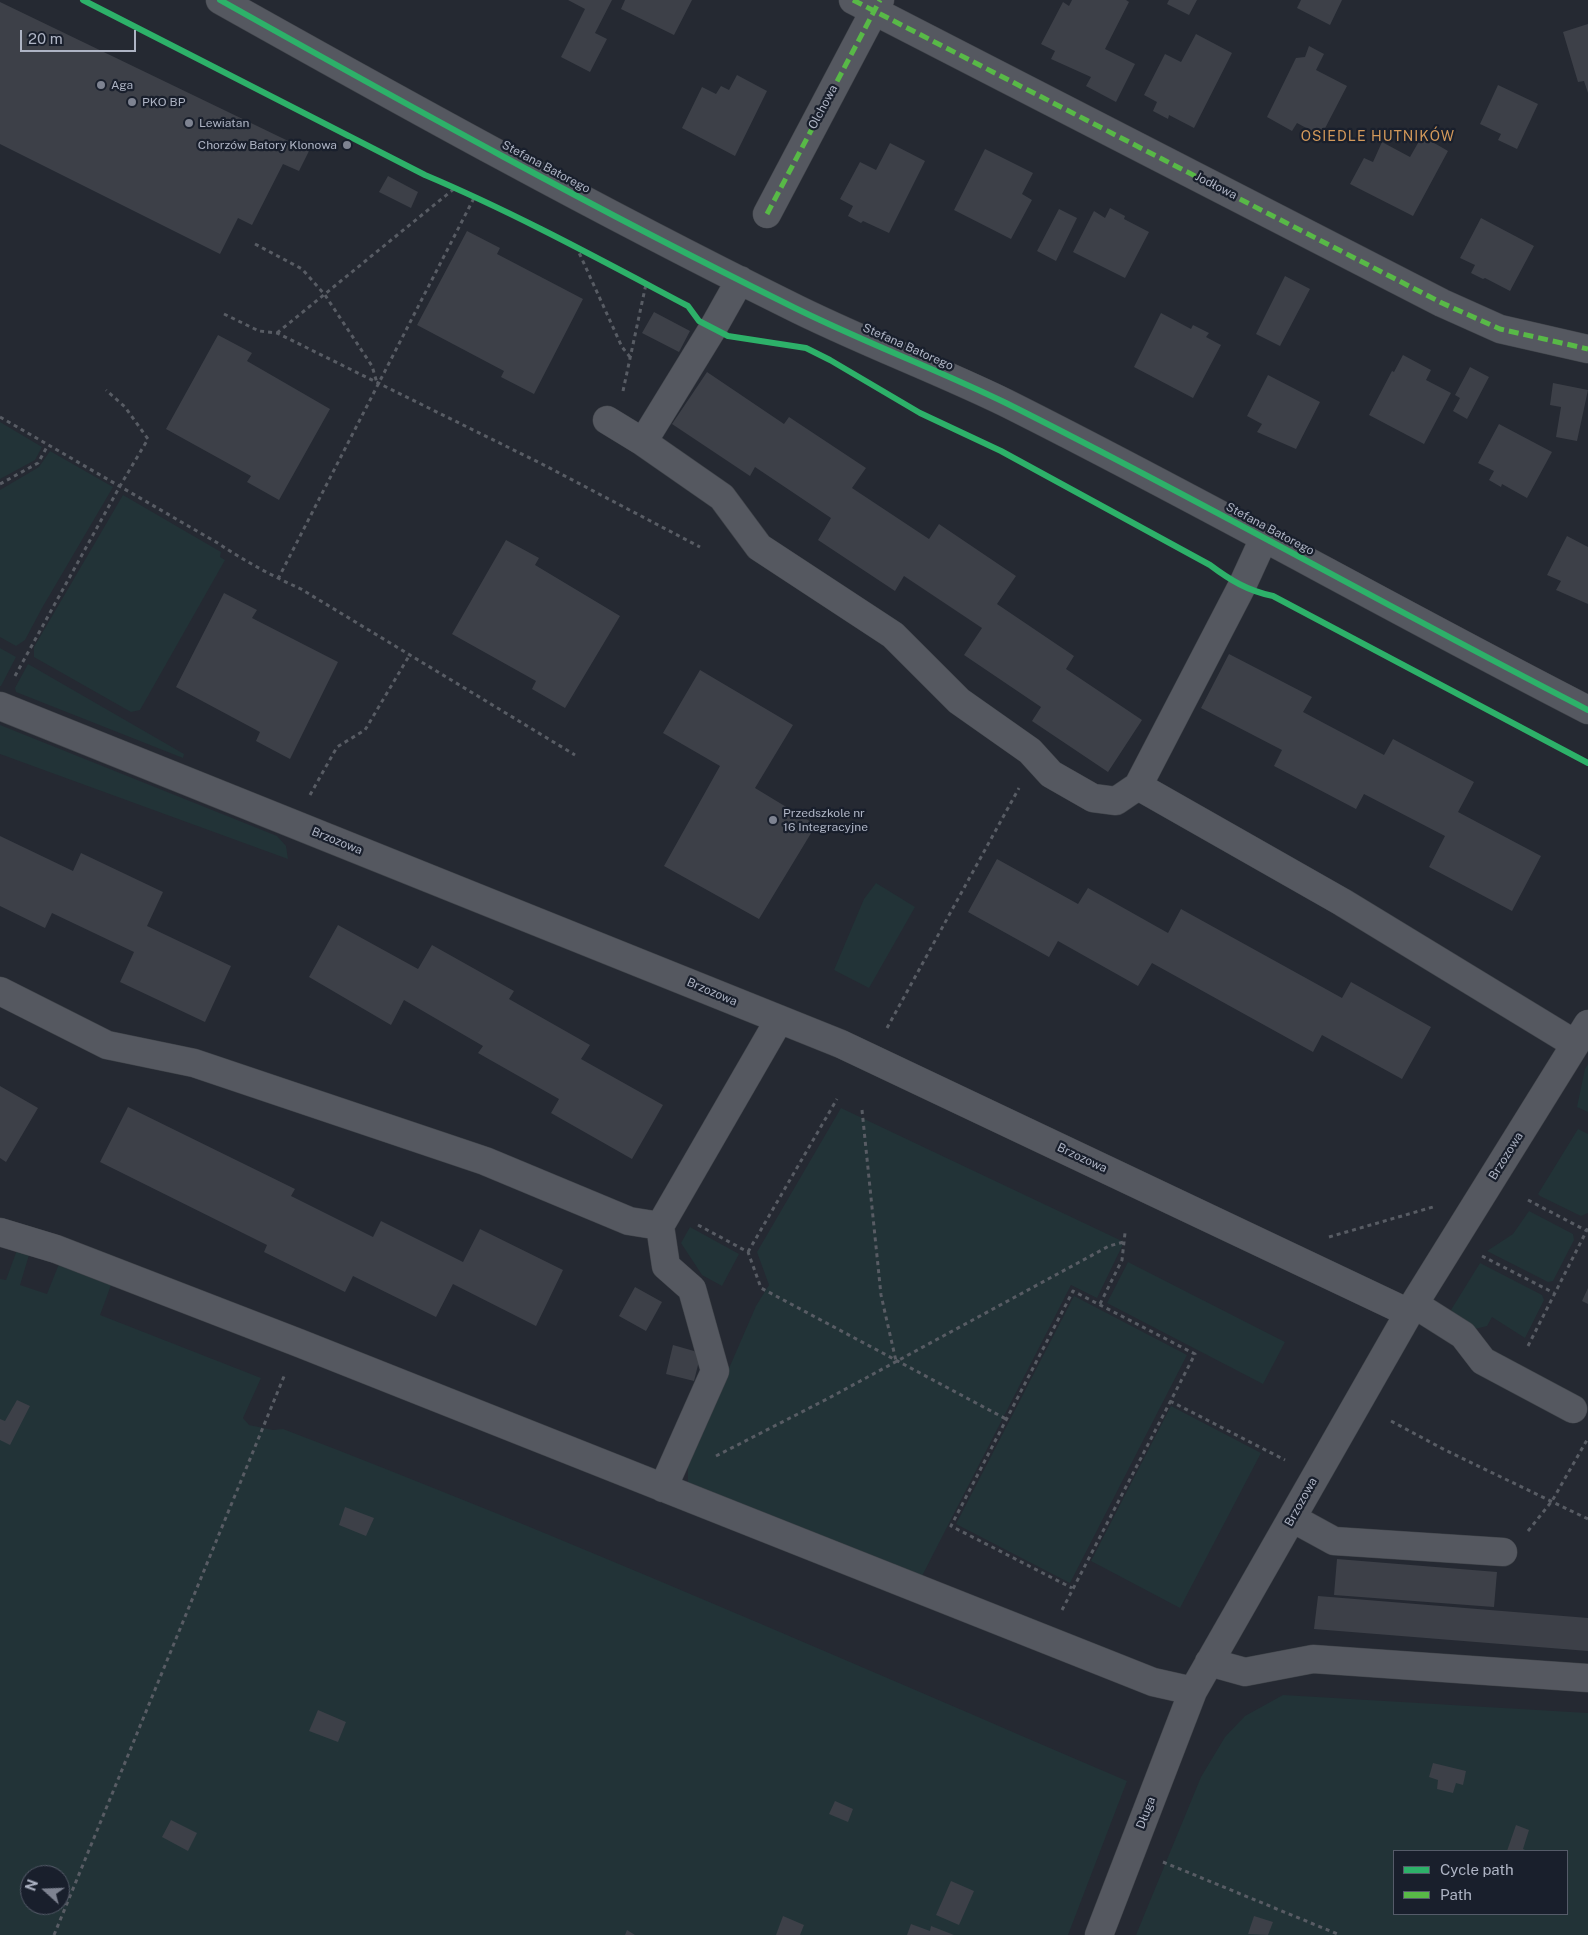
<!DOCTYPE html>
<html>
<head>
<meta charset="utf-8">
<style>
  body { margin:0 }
  #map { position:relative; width:1588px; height:1935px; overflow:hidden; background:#252932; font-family:"Public Sans",sans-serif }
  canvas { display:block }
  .legend { position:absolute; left:1393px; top:1850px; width:175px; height:65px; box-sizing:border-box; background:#191f2c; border:1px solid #555b69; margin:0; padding:6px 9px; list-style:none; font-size:15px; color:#aeb4c4 }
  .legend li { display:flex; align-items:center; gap:10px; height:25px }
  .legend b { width:25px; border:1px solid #555b69 }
  .north { position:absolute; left:20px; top:1865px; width:50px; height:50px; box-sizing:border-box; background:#191f2c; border:1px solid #555b69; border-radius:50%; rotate:290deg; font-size:14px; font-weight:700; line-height:20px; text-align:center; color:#aeb4c4 }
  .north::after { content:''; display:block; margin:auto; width:18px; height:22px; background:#7e8391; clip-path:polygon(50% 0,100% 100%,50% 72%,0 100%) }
  .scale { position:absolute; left:20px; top:30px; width:116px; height:22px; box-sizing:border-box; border:2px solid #aeb4c4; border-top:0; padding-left:6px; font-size:15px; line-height:18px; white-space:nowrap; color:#aeb4c4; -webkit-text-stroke:4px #191f2c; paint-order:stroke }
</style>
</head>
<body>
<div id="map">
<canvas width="1588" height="1935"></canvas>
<ul class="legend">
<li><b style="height:6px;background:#2db169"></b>Cycle path</li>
<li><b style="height:6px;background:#58b947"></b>Path</li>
</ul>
<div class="north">N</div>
<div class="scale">20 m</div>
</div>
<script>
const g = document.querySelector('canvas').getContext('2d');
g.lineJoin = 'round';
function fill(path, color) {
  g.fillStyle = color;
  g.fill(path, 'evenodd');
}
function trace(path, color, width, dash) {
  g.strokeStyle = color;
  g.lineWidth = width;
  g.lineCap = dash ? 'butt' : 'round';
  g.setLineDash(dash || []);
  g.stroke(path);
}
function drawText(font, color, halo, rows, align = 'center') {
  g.font = font + ' "Public Sans",sans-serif';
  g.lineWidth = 4.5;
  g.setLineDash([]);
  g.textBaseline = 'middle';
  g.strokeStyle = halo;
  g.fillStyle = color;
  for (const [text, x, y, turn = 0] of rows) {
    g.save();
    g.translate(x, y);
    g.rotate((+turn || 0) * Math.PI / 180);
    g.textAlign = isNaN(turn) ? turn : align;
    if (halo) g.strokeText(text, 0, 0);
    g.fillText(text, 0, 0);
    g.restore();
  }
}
fill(new Path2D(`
  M0 422 42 447 35 460 0 479Z
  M50 451 113 487 42 608 25 640 16 646 0 637V490L39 467Z
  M123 495 221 552 220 557 225 560 140 710 131 712 34 657V647Z
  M0 648 16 657 1 686H0Z
  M28 664 184 754 183 758 16 692 15 688Z
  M0 725 277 836 286 846 288 859 0 754Z
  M876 883 915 907 869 988 834 970 864 899Z
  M1588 1064V1112L1577 1107 1585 1069Z
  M841 1108 1124 1242 1097 1298 1071 1285 922 1576 688 1484V1463L756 1306 769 1285 757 1252Z
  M1578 1129 1588 1134V1213L1581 1216 1540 1196 1538 1194Z
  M1529 1211 1573 1234 1574 1240 1553 1281 1548 1282 1487 1251 1513 1234Z
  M690 1227 739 1254 722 1286 702 1275 681 1243Z
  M17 1250 29 1255 20 1285 47 1294 59 1264 111 1285 100 1315 261 1378 243 1418 249 1425 273 1430 283 1429C568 1538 847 1661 1127 1781L1068 1935H0V1279L6 1280ZM30 1875H60V1905H30Z
  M1128 1262 1285 1342 1263 1384 1107 1303Z
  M1480 1263 1542 1295 1544 1300 1525 1338 1492 1317 1487 1326 1475 1329 1454 1314 1451 1310Z
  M1074 1296 1187 1355 1070 1583 956 1524Z
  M1171 1406 1261 1453 1180 1608 1091 1561Z
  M1283 1695 1588 1713V1935H1136L1201 1777 1225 1737 1245 1716ZM1394 1851H1567V1914H1394Z`), '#223337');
fill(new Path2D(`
  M568 0H612L595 33 607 39 590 72 561 57 585 9Z
  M625 0H692L674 35 621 9Z
  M1072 0H1126L1129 2 1105 49 1135 64 1116 102 1086 86 1091 77 1051 59 1055 51 1041 44 1063 2 1069 6Z
  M1169 0H1197L1189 15 1167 4Z
  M1301 0H1342L1330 25 1297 8Z
  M0 2 309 151 299 171 283 164 252 225 238 218 220 254 0 144Z
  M1588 24V93L1584 81 1578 82 1563 32Z
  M1196 34 1232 53 1194 128 1169 115 1168 119 1153 111 1157 102 1144 95 1165 54 1181 62Z
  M1309 46 1324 54 1316 70 1347 86 1321 136 1297 123 1292 131 1267 117 1296 58 1305 57Z
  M737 75 767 91 735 156 682 128 702 87 716 94 721 86 729 90Z
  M1498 85 1538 104 1517 149 1498 140 1501 134 1480 124Z
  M1422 136 1448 151 1413 216 1350 184 1364 158 1373 162 1382 142 1410 157Z
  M890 143 925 161 889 233 863 221 861 223 848 216 853 206 840 199 860 162 876 170Z
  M985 149 1033 173 1022 194 1032 200 1011 239 954 210Z
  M388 176 418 192 411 208 379 192Z
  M1110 208 1125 216 1124 219 1149 232 1125 278 1073 252 1094 211 1105 218Z
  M1059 209 1077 218 1056 261 1037 251Z
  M1481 218 1534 246 1510 291 1485 278 1483 279 1471 273 1475 265 1460 258Z
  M467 231 500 248 497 254 583 299 534 394 501 377 504 371 417 325Z
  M1285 276 1310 289 1280 346 1256 334Z
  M654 312 690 331 679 352 642 333Z
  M1161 313 1191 329 1193 325 1209 333 1206 337 1221 345 1193 398 1134 367Z
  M218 335 252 353 247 361 330 409 279 500 247 482 251 476 166 429Z
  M1403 355 1431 370 1426 380 1451 393 1424 444 1369 415 1392 371 1394 372Z
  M1470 367 1489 377 1467 419 1453 411 1460 398 1455 395Z
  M707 372 784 424 789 417 866 468 852 488 929 539 939 524 1016 576 997 604 1074 656 1066 669 1142 720 1108 772 1032 721 1041 707 964 655 982 628 904 576 895 591 818 540 831 518 755 467 750 476 672 424Z
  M1268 375 1320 402 1296 449 1257 432 1262 424 1247 416Z
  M1553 383 1588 390 1577 441 1556 437 1561 407 1550 405Z
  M1499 424 1552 452 1527 498 1502 484 1501 487 1489 480 1494 471 1478 463Z
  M1567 536 1588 547V604L1556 590 1561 581 1547 575Z
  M506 540 539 558 535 565 620 616 565 708 532 689 536 681 452 634Z
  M224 593 257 610 252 618 338 662 290 759 256 741 260 732 176 687Z
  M1229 654 1312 697 1303 712 1384 755 1393 739 1474 782 1458 812 1541 856 1512 911 1429 867 1445 836 1364 794 1356 809 1274 766 1282 750 1201 708Z
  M700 670 793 725 755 788 816 825 759 919 664 866 720 766 663 733Z
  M0 836 73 871 81 853 163 892 147 926 231 966 205 1022 120 982 134 952 52 913 45 928 0 906Z
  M997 859 1078 904 1088 888 1168 933 1181 909 1342 998 1351 982 1431 1027 1402 1079 1322 1035 1313 1052 1152 963 1138 986 1058 941 1049 957 968 912Z
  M338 925 418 969 432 945 514 991 509 999 590 1045 581 1059 663 1105 632 1159 551 1113 559 1099 478 1053 483 1046 404 1000 391 1025 309 977Z
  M0 1086 38 1108 6 1162 0 1158Z
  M128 1107 295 1189 291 1196 373 1237 381 1221 463 1262 480 1229 563 1270 536 1326 453 1284 436 1317 353 1276 345 1292 264 1252 267 1245 100 1162Z
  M635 1287 662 1302 646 1331 619 1316Z
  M1588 1288V1304L1582 1301Z
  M673 1345 701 1353 694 1381 666 1374Z
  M17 1400 30 1406 10 1445 0 1440V1419L5 1421Z
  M345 1507 374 1518 366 1536 339 1525Z
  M1337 1559 1497 1572 1494 1607 1334 1595Z
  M1318 1596 1588 1618V1651L1314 1629Z
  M318 1710 346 1722 338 1742 309 1731Z
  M1433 1763 1466 1771 1463 1785 1456 1783 1453 1793 1437 1789 1438 1780 1429 1777Z
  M835 1801 853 1809 848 1822 829 1814Z
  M171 1820 197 1833 188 1851 162 1837Z
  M1516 1825 1529 1830 1523 1849 1527 1851H1507Z
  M951 1881 974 1891 959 1925 936 1915Z
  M783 1916 804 1925 800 1935H776Z
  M1254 1916 1273 1922 1268 1935 1248 1934Z
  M911 1924 930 1931 931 1926 954 1935H907Z
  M627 1930 635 1935H625Z`), '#3d4048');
const minor = new Path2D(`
  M220 0C407 105 595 209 787 304 858 340 934 368 1006 403 1202 501 1393 610 1588 710
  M853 0 1442 303 1500 329 1588 349
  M767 214 880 0
  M607 420 643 442 722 497 759 547 893 635 959 701 1030 751 1051 774 1093 798 1116 801 1138 786 1342 902 1575 1044
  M643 442 713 328 740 280
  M0 706 841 1044 1409 1313
  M1138 786 1242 586 1264 538
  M0 991 107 1045 194 1063 485 1161 629 1221 660 1226 779 1020
  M660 1226 666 1266 692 1289 715 1371 663 1488
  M0 1232 56 1249 299 1343 1153 1682 1193 1691
  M1414 1304 1463 1335 1483 1361 1573 1409
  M1292 1518 1334 1541 1503 1552
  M1209 1662 1245 1672 1313 1659 1588 1678
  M1099 1935 1193 1691 1414 1304 1588 1024`);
trace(minor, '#40444a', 29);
trace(new Path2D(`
  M255 244 302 269 325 295 372 366 377 383
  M576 246 622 347 630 357
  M224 314 259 331 277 333 542 464 700 547
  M277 333 455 188
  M623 391 646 284
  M0 417 216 542C243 560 272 576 301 589L575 755
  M0 484 38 463 48 445
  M278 579 475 196
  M15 676 120 486 148 439 125 407 106 390
  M310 795 337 747 365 730 409 656
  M887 1028 1019 788
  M862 1110 881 1295 896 1361
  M1528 1200 1587 1231
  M698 1225 748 1252 761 1288 1006 1419
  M1329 1237 1433 1207
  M748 1252 837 1099
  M1482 1256 1554 1293
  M1100 1304 1122 1260 1125 1233
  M1528 1346 1588 1228
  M1170 1401 1285 1460
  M1391 1421 1445 1450 1588 1519
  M716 1456 829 1398 1109 1246 1124 1242
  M1528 1531 1552 1501 1587 1440
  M1062 1610 1195 1354 1073 1291 951 1526 1072 1588
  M1163 1862 1340 1935
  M54 1935 285 1374`), '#585c64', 3, [4, 4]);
trace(minor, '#555860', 28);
trace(new Path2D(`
  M853 0 1442 303 1500 329 1588 349
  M767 214 880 0`), '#58b947', 5, [10, 5]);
trace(new Path2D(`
  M83 0 425 175C515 213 601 260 688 306L699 321 728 336 806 348 830 360 920 413 1001 451 1210 565C1230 580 1248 591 1273 596L1588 763
  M220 0C407 105 595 209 787 304 858 340 934 368 1006 403 1202 501 1393 610 1588 710`), '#2db169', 6);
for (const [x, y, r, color] of [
  [101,85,5,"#7e8391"],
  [132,102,5,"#7e8391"],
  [189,123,5,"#7e8391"],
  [347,145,5,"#7e8391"],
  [773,820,5,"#7e8391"]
]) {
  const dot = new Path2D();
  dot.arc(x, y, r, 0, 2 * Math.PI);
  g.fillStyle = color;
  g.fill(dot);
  trace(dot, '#191f2c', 2);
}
drawText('12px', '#aeb4c4', '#191f2c', [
  ["Aga",111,85],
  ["PKO BP",142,102],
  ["Lewiatan",199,123],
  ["Chorzów Batory Klonowa",337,145,"right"],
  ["Przedszkole nr",783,813],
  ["16 Integracyjne",783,827]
], 'left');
drawText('12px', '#aeb4c4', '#191f2c', [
  ["Olchowa",823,107,-62],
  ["Stefana Batorego",546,167,28],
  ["Jodłowa",1216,186,27],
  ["Stefana Batorego",908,347,24],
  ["Stefana Batorego",1270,529,28],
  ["Brzozowa",337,841,22],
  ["Brzozowa",712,992,23],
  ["Brzozowa",1506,1156,-58],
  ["Brzozowa",1082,1158,25],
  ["Brzozowa",1301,1502,-61],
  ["Długa",1146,1813,-69]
]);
g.letterSpacing = '1px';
drawText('14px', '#d3995a', '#191f2c', [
  ["OSIEDLE HUTNIKÓW",1378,137]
]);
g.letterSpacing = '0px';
</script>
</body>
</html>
